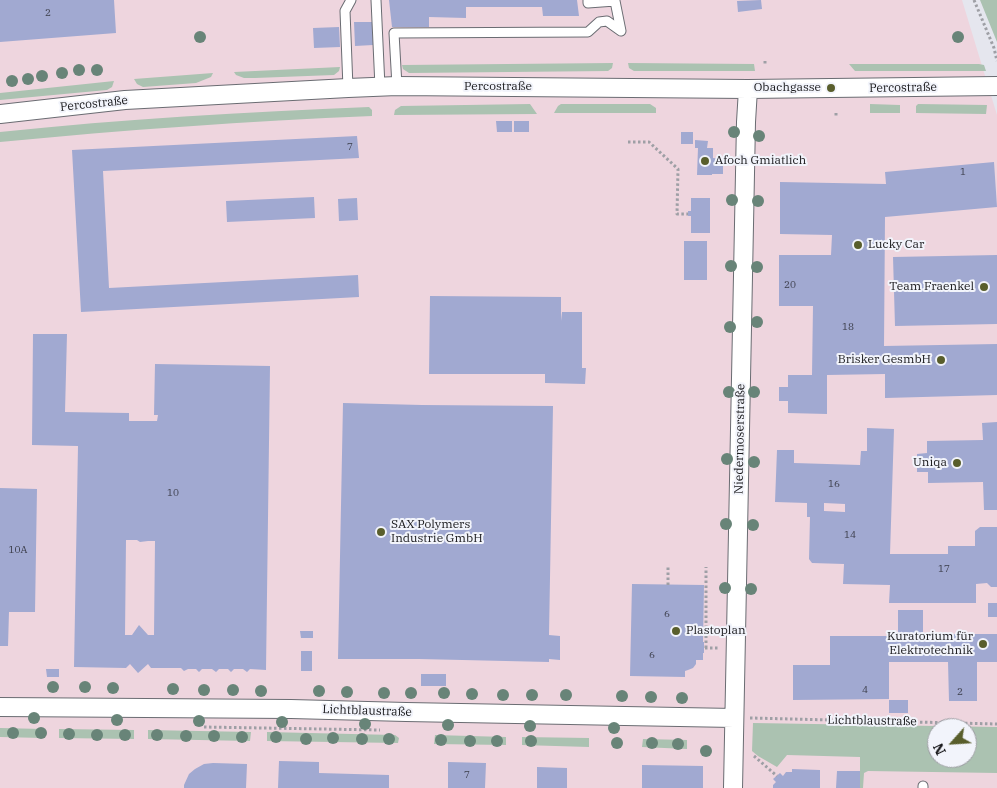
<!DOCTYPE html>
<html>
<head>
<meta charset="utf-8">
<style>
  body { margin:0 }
  #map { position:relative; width:997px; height:788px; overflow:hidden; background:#e5e6ee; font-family:"IBM Plex Serif",serif }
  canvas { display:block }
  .north { position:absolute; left:927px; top:718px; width:50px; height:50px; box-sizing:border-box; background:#f2f4fb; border:1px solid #9b9ca1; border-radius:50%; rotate:244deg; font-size:14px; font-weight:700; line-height:20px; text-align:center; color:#18181b }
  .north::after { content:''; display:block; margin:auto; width:18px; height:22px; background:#595e2c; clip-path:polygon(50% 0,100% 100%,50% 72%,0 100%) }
</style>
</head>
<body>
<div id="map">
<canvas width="997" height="788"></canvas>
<div class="north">N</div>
</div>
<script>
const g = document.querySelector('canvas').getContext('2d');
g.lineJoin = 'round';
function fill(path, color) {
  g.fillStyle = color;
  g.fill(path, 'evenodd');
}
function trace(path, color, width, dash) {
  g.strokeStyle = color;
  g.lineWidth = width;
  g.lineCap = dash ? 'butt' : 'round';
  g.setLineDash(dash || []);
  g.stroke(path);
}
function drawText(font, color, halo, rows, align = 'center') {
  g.font = font + ' "IBM Plex Serif",serif';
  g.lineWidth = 4;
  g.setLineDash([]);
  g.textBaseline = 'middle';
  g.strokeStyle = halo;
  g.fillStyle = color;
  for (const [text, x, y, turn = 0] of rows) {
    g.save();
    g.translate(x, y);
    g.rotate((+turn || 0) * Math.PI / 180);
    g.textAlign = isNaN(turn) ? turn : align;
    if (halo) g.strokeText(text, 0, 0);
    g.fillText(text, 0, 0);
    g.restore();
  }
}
fill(new Path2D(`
  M0 0H962L997 115V788H0ZM937 728H967V758H937Z`), '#eed5de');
fill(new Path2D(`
  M980 0H997V42Z
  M613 63 612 68 608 71 409 73 403 69 402 65Z
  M628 63 754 64 755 71H634L629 68Z
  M849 64H979L984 65 986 71H855Z
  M340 67 339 71 334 75 255 78H244L236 75 234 72Z
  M213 73 211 77 196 83 143 87 137 84 134 79Z
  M114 81 112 87 107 90 0 100V93Z
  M530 104 537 114 394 115 395 110 401 106Z
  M561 104H650L656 108V113H554L558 106Z
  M870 104 900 105V113H870Z
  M918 104 987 105 986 114 916 113V106Z
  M369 107 372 110V116C248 121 124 130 0 142V132C123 119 245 112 369 107Z
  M753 723 997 727V773L868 771 864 773 863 788H860V757L787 755 777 767 758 756 752 751ZM937 728H967V758H937Z
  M0 728 43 729V738L0 737Z
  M59 729 134 730V739L59 738Z
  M148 730 251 732 250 741 148 739Z
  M267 732 395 735 399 738 398 743 267 741Z
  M435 735 506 737V745L434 744Z
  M522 737 589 738V747L522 745Z
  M643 739 687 740V749L642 747Z`), '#abc2b1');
fill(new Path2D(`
  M0 0H114L116 33 0 42Z
  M389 0H577L579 16H543L542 7H466V18L429 17V27H392Z
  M761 0 762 9 738 12 737 1Z
  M354 22H372L373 45 355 46Z
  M339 27 340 47 314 48 313 28Z
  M496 121H512V132H497Z
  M514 121H529V132H514Z
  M681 132H693V144H681Z
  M357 136 359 158 103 171 109 288 358 275 359 297 81 312 72 150Z
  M695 140 708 141 707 148H713V158L723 159V174H712V175H697L698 148H695Z
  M994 162 997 207 885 217 884 346 997 344V395L885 398V374L827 375V414L788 413V401H779V387H788V375H812L813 306H779V255H831L832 235 780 234V182L886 184 885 172Z
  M314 197 315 218 227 222 226 201Z
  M357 198 358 220 339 221 338 199Z
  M691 198H710V233H691V216H688V211H691Z
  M684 241H707V280H684Z
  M997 255V324L895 326 893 257Z
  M430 296 561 297V321L562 312H582V368H586L585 384 545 383V374H429Z
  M33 334H67L65 412 129 413V421H157L158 415H154L155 364 270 366 266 670 250 669 247 672 243 669H234L231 672 228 669H219L216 672 212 669H202L199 672 196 669H188L184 671 181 668H151L148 664 138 673 130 664 126 668 74 667 78 446 32 445ZM126 540H137L140 542 148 541H155L154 635H148L139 625 132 635H125Z
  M343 403 422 405 553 406 549 635 560 636V660L549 659V662L419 659H338Z
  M997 422V510H984L983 482 928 483V472H917V454L927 453V441L983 440 982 423Z
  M867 428 894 429 890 554H948V546H975V531L980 527H997V587H991L987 583 976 584V603H889L890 585 843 584 844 564 812 563 809 559 810 517H807V503L775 502 777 450H794V463L860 465 861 451H867ZM824 503 845 504V512L824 511Z
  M0 488 37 489 35 612H9L8 646H0Z
  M632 584 704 585 703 642H704V653H703V660H696V664L693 668 688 670 685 671V677L630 676Z
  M988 603H997V617H988Z
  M898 610H923V634H997V662H977V701H949L948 662H889V699L793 700V665H830V636H898Z
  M300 631H313V638H301Z
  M301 651H312V671H301Z
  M46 669H59V677H47Z
  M421 674H446V686H421Z
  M889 700H908V713H889Z
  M279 761 319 762V773L389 775V788H278Z
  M448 762 486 763 485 788H448Z
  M213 763 247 764 246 788H184V785L189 774 195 769 204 764Z
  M642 765 703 766V788H642Z
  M537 767 567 768V788H537Z
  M792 769 820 770V788H773V785L776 782 773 779 780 773 783 776 786 772H792Z
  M837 771H860V788H836Z`), '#a1a9d1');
const service = new Path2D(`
  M376 0 380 87
  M588 0V3L615 1 621 31
  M397 86 394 33 588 32 599 22 607 21 621 31
  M348 88 345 11 351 0
  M923 786V788`);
const minor = new Path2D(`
  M0 114 125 100 348 88 397 86 748 89 997 86
  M0 707 291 709 406 712 734 718
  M733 788 746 122 748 89`);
trace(service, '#6a6c72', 11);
trace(minor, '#6a6c72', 20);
trace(new Path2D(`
  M974 0 994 48 997 61
  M765 61V64
  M836 113V117
  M628 142H649L678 169 677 214H688
  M668 585V566
  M705 648H718
  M706 648V567
  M750 718 997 724
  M204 727 380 730
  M754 756 777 776`), '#9e9fa5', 3, [2.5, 2.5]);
trace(service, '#fff', 9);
trace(minor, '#fff', 18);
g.fillStyle = '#688478';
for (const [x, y] of [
  [200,37],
  [958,37],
  [79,70],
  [97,70],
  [62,73],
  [42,76],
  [28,79],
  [12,81],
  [734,132],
  [759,136],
  [732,200],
  [758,201],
  [731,266],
  [757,267],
  [757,322],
  [730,327],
  [729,392],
  [754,392],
  [727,459],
  [754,462],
  [726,524],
  [753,525],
  [725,588],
  [751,589],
  [53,687],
  [85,687],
  [113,688],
  [173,689],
  [204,690],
  [233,690],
  [261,691],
  [319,691],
  [347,692],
  [384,693],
  [411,693],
  [444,693],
  [472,694],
  [503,695],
  [532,695],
  [566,695],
  [622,696],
  [651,697],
  [682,698],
  [34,718],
  [117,720],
  [199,721],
  [282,722],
  [365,724],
  [448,725],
  [530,726],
  [614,728],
  [13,733],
  [41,733],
  [69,734],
  [97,735],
  [125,735],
  [157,735],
  [186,736],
  [214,736],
  [242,737],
  [276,737],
  [333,738],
  [306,739],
  [362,739],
  [389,739],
  [441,740],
  [470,741],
  [497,741],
  [531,741],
  [617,743],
  [652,743],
  [678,744],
  [706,751]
]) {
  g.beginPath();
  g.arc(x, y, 6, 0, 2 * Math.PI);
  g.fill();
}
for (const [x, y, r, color] of [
  [831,88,5,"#595e2c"],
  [705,161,5,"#595e2c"],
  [858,245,5,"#595e2c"],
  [984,287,5,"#595e2c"],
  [941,360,5,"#595e2c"],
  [957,463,5,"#595e2c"],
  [381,532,5,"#595e2c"],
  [676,631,5,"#595e2c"],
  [983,644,5,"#595e2c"]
]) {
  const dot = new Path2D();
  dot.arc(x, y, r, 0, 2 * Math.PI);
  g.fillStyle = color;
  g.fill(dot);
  trace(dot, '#f2f4fb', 2);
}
drawText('10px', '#3a3c48', null, [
  ["2",48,13],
  ["7",350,147],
  ["1",963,172],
  ["20",790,285],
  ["18",848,327],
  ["16",834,484],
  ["10",173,493],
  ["14",850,535],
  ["10A",18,550],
  ["17",944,569],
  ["6",667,614],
  ["6",652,655],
  ["4",865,690],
  ["2",960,692],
  ["7",467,775]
]);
drawText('12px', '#18181b', '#f2f4fb', [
  ["Percostraße",498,87],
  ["Percostraße",903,88,-1],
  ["Percostraße",94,104,-6],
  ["Niedermoserstraße",740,439,-89],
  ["Lichtblaustraße",367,711,2],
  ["Lichtblaustraße",872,721,1]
]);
drawText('12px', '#18181b', '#f2f4fb', [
  ["Obachgasse",821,88],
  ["Afoch Gmiatlich",715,161,"left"],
  ["Lucky Car",868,245,"left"],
  ["Team Fraenkel",974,287],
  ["Brisker GesmbH",931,360],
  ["Uniqa",947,463],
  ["SAX Polymers",391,525,"left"],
  ["Industrie GmbH",391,539,"left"],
  ["Plastoplan",686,631,"left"],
  ["Kuratorium für",973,637],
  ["Elektrotechnik",973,651]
], 'right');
</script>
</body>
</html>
